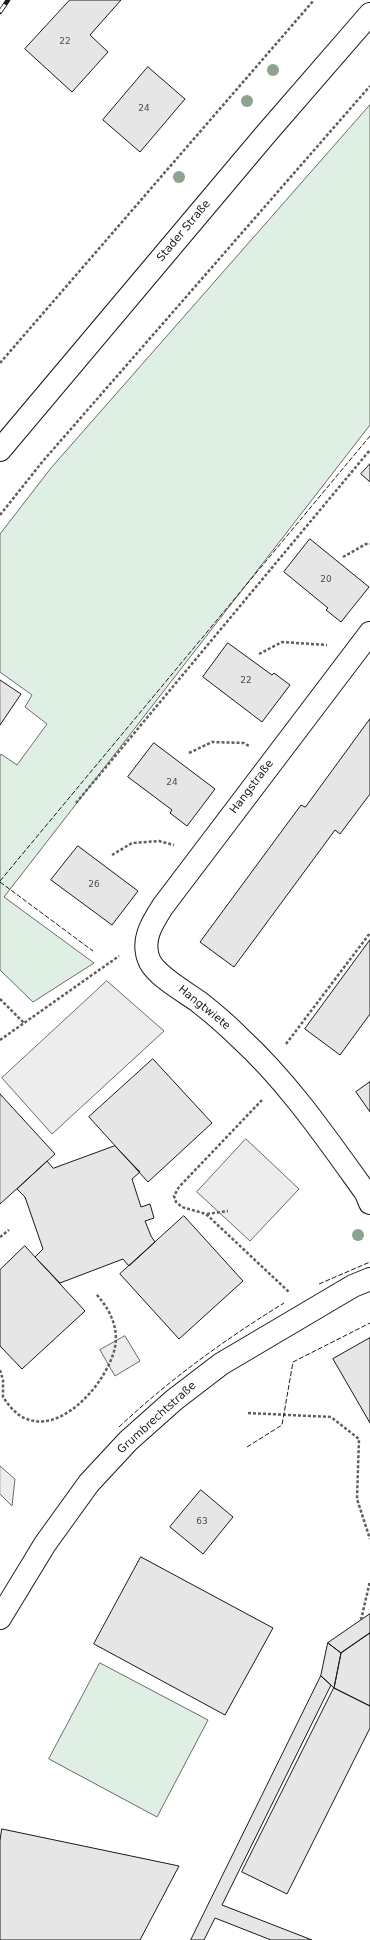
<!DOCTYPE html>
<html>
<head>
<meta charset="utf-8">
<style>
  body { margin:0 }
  canvas { display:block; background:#fff }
</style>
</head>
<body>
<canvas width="370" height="1940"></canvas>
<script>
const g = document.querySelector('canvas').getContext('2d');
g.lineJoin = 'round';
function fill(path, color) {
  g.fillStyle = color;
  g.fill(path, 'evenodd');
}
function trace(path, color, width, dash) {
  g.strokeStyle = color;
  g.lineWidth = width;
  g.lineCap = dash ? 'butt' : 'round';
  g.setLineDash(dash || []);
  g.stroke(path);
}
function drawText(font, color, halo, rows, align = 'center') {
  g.font = font + ' "DejaVu Sans",sans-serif';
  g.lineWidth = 3;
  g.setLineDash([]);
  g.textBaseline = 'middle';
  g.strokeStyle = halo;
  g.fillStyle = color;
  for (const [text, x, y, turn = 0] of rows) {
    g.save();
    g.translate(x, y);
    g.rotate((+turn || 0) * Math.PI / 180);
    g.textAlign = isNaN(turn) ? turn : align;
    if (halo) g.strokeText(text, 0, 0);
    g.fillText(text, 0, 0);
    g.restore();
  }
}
const green = new Path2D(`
  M370 105V425L4 897 94 963 33 1002 0 970V756L1 754 17 765 47 724 25 707 32 695 0 672V534L51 468Z
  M100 1663 208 1720 157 1817 49 1759Z`);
fill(green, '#e0efe3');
trace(green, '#6a6a6a', 1);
const parking = new Path2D(`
  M107 981 164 1031 52 1134 2 1078Z
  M246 1139 299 1189 250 1241 197 1192Z
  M125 1336 140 1361 115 1376 100 1350Z
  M0 1466 15 1479 12 1506 0 1494Z`);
fill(parking, '#ededed');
trace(parking, '#6a6a6a', 1);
const building = new Path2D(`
  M70 0H121L90 35 108 52 72 92 25 49Z
  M148 67 185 99 140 152 103 120Z
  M370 464V482L361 474Z
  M310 539 369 587 341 622 326 610 328 608 284 572Z
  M228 643 272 675 274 673 290 685 262 722 203 677Z
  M0 680 21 694 0 725Z
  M370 719V794L340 834 335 830 234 967 200 942 301 805 305 807Z
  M154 743 215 789 187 826 170 813 172 810 128 777Z
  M78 846 138 891 112 925 51 880Z
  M370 940V1014L340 1055 305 1029Z
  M153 1059 212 1123 148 1182 89 1117Z
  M370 1082V1112L356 1092Z
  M0 1094 55 1154 0 1204Z
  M115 1146 140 1172 132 1179 141 1207 150 1204 154 1218 145 1221 151 1236 155 1242 129 1266 123 1259 60 1283 35 1257 43 1249 25 1197 17 1189 47 1161 53 1168Z
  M184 1216 243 1281 179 1339 120 1274Z
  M25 1246 85 1311 22 1369 0 1346V1270Z
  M370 1338V1423L333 1359Z
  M201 1490 233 1517 203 1554 170 1527Z
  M141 1557 273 1628 225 1715 94 1644Z
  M370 1614V1633L341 1653 328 1643Z
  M370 1633V1706L334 1688 341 1653Z
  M328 1643 341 1653 334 1688 321 1676Z
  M321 1676 331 1685 222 1905 312 1940H271L215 1918 204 1940H191Z
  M334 1688 370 1706V1728L287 1894 242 1872Z
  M2 1829 179 1866 140 1940H0V1841Z`);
fill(building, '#e6e6e6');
trace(building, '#1a1a1a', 1);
const street = new Path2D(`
  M370 633 163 906C152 923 140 941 150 962 158 977 185 992 199 1002 213 1013 227 1025 240 1038 289 1083 327 1139 366 1193L370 1203
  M0 1618 45 1544 89 1483 128 1441 174 1400 221 1364 353 1286 370 1279`);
const primary = new Path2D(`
  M0 450 265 135 370 14`);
trace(street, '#1a1a1a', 24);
trace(primary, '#1a1a1a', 24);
trace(new Path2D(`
  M0 363 314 0
  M0 515 43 461 370 86
  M343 557 366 544H370
  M259 654 282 642 327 645
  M189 753 212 742 244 743 249 746
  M76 803 370 450
  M112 855 132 843 159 841 174 845
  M0 999 24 1023
  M0 1040 119 956
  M286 1044 370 933
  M262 1100 179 1187 174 1196 176 1202 182 1207 206 1214 289 1292
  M207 1214 228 1211
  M0 1237 9 1230
  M0 1370 3 1380V1397C9 1406 17 1416 27 1419 64 1434 109 1379 115 1347 119 1327 109 1308 96 1294
  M248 1413 331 1417 359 1439 357 1499 370 1539
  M361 1620 370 1581`), '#5f5f5f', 2.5, [3, 2]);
trace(street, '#fff', 22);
trace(primary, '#fff', 22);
const rail = new Path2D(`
  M0 12 8 0`);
trace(rail, '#1a1a1a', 4.5);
trace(rail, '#fff', 3, [9]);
trace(new Path2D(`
  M0 881 370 436
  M0 882 93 951
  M319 1284 370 1262
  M119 1427C169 1380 224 1340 284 1303
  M247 1447 282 1425 293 1362 370 1323`), '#1a1a1a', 1, [5, 2]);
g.fillStyle = '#8aa48f';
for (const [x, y] of [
  [273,70],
  [247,101],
  [179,177],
  [358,1235]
]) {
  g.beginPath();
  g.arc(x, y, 6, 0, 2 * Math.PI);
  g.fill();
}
drawText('9px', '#4d4d4d', null, [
  ["22",65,42],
  ["24",144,109],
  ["20",326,580],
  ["22",246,681],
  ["24",172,783],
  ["26",94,885],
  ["63",202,1522]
]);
drawText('11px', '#1a1a1a', '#fff', [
  ["Stader Straße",184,231,-50],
  ["Hangstraße",252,787,-53],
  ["Hangtwiete",204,1008,39],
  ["Grumbrechtstraße",157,1418,-42]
]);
</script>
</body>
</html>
